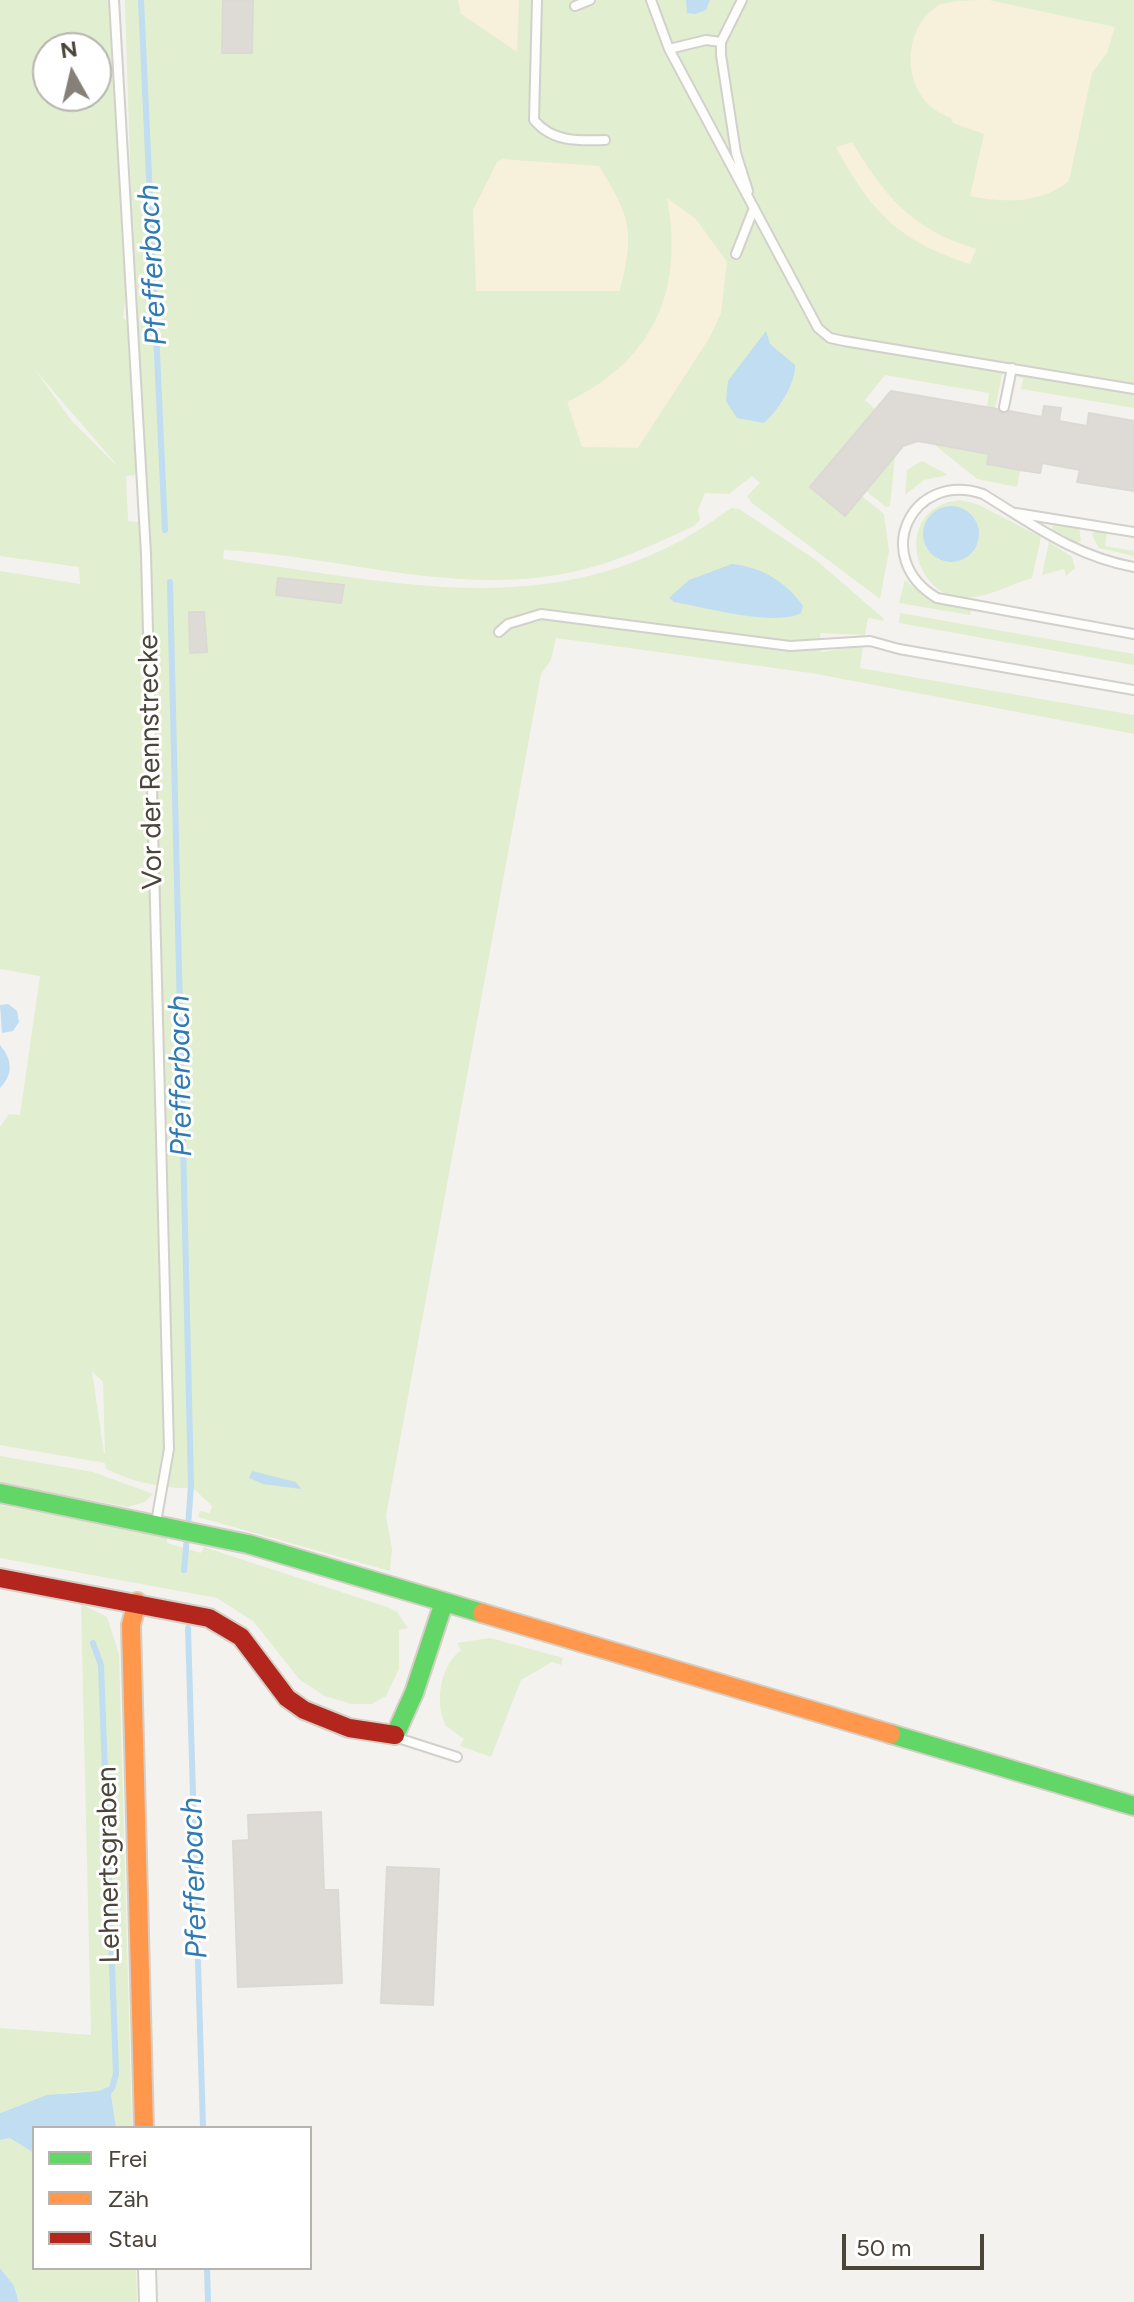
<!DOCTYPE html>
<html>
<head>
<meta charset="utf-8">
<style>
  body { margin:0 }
  #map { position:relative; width:1134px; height:2302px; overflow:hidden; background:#f4f2ee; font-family:Figtree,sans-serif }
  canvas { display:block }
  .legend { position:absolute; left:32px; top:2126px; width:280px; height:144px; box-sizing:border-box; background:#fff; border:2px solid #b7b4b0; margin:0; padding:10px 14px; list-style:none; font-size:24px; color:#4b4439 }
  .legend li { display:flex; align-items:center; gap:16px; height:40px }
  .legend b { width:40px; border:2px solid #b7b4b0 }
  .north { position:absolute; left:32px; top:32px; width:80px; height:80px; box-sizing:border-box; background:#fff; border:2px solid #b7b4b0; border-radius:50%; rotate:352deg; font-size:22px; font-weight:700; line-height:32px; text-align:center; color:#4b4439 }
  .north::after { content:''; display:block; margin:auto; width:28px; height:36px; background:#868178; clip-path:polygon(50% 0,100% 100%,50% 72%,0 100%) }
  .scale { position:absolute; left:842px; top:2234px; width:142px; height:36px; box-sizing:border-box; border:4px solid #4b4439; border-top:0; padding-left:10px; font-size:24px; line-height:28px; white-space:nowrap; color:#4b4439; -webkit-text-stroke:6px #fff; paint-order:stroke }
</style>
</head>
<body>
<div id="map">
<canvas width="1134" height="2302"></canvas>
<ul class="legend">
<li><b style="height:10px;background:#63d668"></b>Frei</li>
<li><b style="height:10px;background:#ff974d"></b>Zäh</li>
<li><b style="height:10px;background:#b3261e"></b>Stau</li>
</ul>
<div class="north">N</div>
<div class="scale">50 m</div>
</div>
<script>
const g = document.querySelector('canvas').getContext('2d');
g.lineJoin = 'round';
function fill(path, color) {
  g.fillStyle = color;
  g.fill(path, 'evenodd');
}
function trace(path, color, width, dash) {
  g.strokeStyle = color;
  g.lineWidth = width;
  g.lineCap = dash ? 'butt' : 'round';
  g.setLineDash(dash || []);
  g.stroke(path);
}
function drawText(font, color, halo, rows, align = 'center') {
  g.font = font + ' Figtree,sans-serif';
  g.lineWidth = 6;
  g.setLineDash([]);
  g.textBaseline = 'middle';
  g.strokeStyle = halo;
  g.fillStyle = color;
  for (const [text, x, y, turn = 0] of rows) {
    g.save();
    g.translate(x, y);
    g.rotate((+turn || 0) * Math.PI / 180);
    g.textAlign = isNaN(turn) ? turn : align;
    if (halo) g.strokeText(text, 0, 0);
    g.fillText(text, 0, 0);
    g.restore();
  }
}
fill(new Path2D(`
  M0 0H110L126 293 123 319 127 320 136 475 126 476 128 521 149 523 132 227 125 0H1134V408L1021 389 1023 378 1002 374 995 409 987 407 989 393 885 375 865 400 875 409 810 487 845 516 862 496 884 514 889 551 880 599 752 503 747 496 760 483 752 476 729 494 705 493 698 510 700 520 694 526C657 543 620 561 581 570 461 599 343 556 224 550L223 559C406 583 570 629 731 508L739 509 816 560 883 618 884 621 868 618 865 635 820 633 821 652 863 646 860 668 1134 715V734L811 673 556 638 551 660 541 674 386 1516 392 1549 390 1571 198 1517 200 1511 210 1513 212 1506 193 1488C162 1489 133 1482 106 1469L105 1463 0 1445V1127L9 1114 20 1115 40 976 0 969V571L80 584 79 567 0 556ZM48 48H96V96H48ZM35 370 116 464V465L71 420ZM278 578 343 585 341 602 277 595ZM92 1371 103 1382 105 1453H104Z
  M935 445 989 454 1020 470 1017 487 977 479Z
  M895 456 890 506 886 507 866 491Z
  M922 461 948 475 924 480 905 495 907 470Z
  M960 500 977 504 1041 537 1032 578C1013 584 987 597 966 598 912 599 891 507 960 500ZM947 506 972 516 979 533 939 560 926 548C925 527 924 513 947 506Z
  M1054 524 1079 528 1081 541 1076 543 1051 530Z
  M1094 531 1107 533 1105 546 1134 551V556L1099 548 1092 535Z
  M1049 542 1072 557 1075 568 1066 576 1064 569 1042 575Z
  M905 580 929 600 971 610 970 615 899 603Z
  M900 613 1134 654V665L899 623Z
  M0 1456 93 1472 153 1494 145 1502 128 1507 0 1484Z
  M0 1505 167 1537V1543L201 1553 204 1547 390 1608 397 1612 408 1628 399 1630V1669L386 1696 372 1704H352L325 1696 300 1680 253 1621 217 1598 0 1558Z
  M81 1604 107 1617 119 1654 132 2128H116L111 2094C70 2086 37 2098 0 2113V2028L91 2035Z
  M490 1638 563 1658 561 1665 552 1662 521 1680 491 1757 460 1746 464 1739 446 1726C434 1703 440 1666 461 1650L457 1643Z
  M10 2138 34 2153V2268H136L137 2302H20L14 2286 0 2268V2140Z`), '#e1eecf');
fill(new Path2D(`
  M458 0H519L517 52 461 14Z
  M989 0 1115 27 1107 53 1092 73 1069 181C1041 204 1004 203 970 196L984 134 953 123 951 118C901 102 898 30 939 5 953 0 974 0 989 0Z
  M852 142C886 198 912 229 976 249L970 264C899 242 870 211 836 147Z
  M502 159 599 166C631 217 635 232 620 291H476L473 210 497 162Z
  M667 198 696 219 727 262 721 313 710 337 638 448 582 447 567 402C654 360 684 291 667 198Z`), '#f7f0da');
fill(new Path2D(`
  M686 0H710L706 10 695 14 687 13Z
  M766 331 770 344 795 365C796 383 778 411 764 423L737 418 726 401 728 381Z
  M923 534a28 28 0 1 1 56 0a28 28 0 1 1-56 0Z
  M732 564C762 567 786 582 803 606L801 613C776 627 703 607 674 602L669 598 689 580Z
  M8 1004 17 1011 19 1022 13 1031 2 1033 0 1005Z
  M0 1045C12 1059 14 1074 0 1088Z
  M252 1471 296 1482 301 1489 263 1484 249 1478Z
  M108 2087 114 2090 111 2094 116 2128H34V2153L10 2138 0 2140V2113L47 2095 99 2091Z
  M0 2268 14 2286 19 2302H0Z`), '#c0ddf1');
trace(new Path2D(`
  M141 0 165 530
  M170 582 191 1486 188 1526
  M184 1570 187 1537
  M188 1628 203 2128
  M93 1643 101 1665 116 2074 112 2088
  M207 2268 208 2302`), '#c0ddf1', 6);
const building = new Path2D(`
  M223 0H253L252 53H222Z
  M891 391 997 409 1003 414 1009 411 1042 417 1044 406 1061 408 1059 421 1087 426 1089 413 1134 421V491L1077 482 1080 470 1042 463 1040 473 1020 470 987 464 989 454 918 441 903 446 845 516 810 487Z
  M278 578 344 585 341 603 276 595Z
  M189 612H204L207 652 190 653Z
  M321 1812 324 1890H338L342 1983 238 1987 233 1841 249 1840 248 1815Z
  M387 1867 439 1869 433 2005 381 2003Z`);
fill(building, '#dedbd6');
trace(building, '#dcd9d4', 2);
const lane = new Path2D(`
  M114 0 146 554 169 1449 156 1522
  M537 0 534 120C552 142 578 141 605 140
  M651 0 669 49 818 328 830 338 844 341 1134 389
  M742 0 721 42V55L736 153 748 191
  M575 6 590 0
  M669 49 706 40 721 42
  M736 254 754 208
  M1004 407 1012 368
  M1016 513 1134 532
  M1134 567C1076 557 1032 524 983 494 911 470 870 558 937 598L1134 634
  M499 632 508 624 541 614 790 646 870 641 899 649 1134 690
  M398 1738 457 1757`);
const street = new Path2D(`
  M147 2268 148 2302`);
const fast = new Path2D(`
  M0 1493 248 1544 482 1613
  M891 1734 1134 1806
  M395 1735 414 1693 444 1602`);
const slow = new Path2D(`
  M137 1602 131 1625 144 2128
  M482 1613 891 1734`);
const jam = new Path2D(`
  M0 1578 209 1618 241 1637 287 1698 304 1710 349 1728 395 1735`);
trace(lane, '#d2d0cb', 12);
trace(street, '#d2d0cb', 20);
trace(fast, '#d3cfc5', 22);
trace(slow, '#d3cfc5', 22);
trace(jam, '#d3cfc5', 22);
trace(lane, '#fdfdfc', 8);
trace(street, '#fdfdfc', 16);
trace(fast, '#63d668', 18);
trace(slow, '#ff974d', 18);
trace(jam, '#b3261e', 18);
drawText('28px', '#4b4439', '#fff', [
  ["Vor der Rennstrecke",151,762,-91],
  ["Lehnertsgraben",109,1865,-91]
]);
drawText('italic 30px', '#2e7ab2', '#fff', [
  ["Pfefferbach",153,265,-93],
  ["Pfefferbach",181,1076,-91],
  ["Pfefferbach",195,1878,-92]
]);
</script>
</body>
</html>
